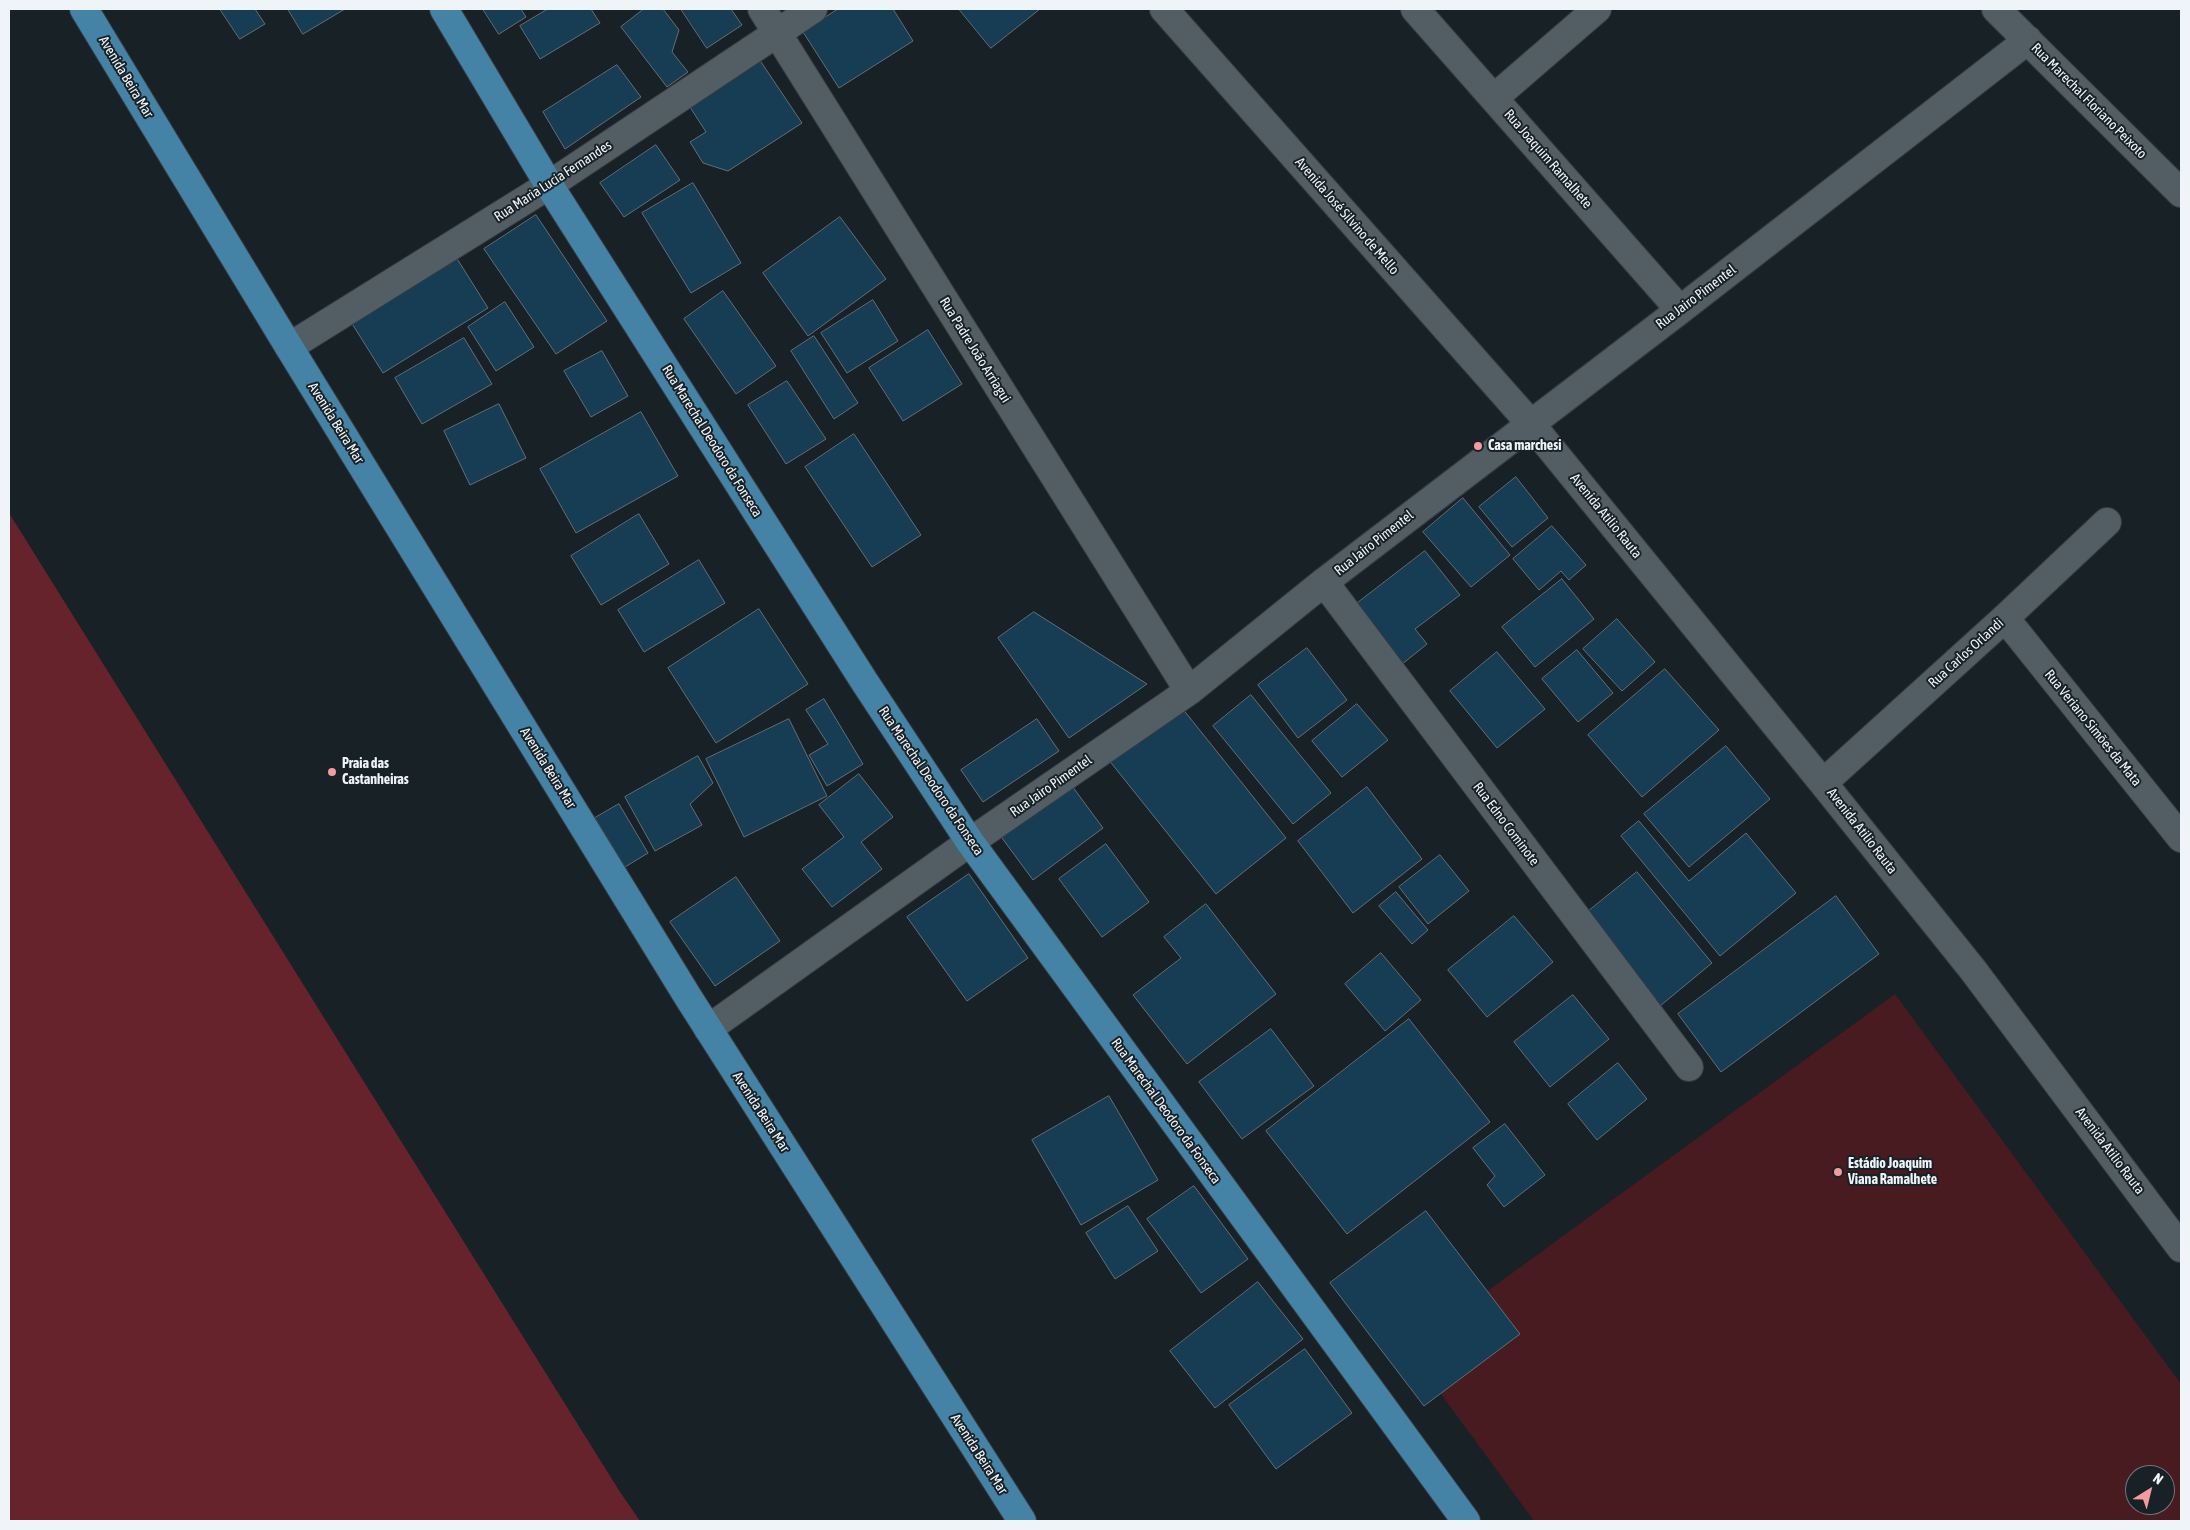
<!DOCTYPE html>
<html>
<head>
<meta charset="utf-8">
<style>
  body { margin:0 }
  #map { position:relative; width:2190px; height:1530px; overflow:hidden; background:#182126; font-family:"Asap Condensed",sans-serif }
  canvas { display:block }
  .frame { position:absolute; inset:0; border:10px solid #eef4f8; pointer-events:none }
  .north { position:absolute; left:2125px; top:1465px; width:50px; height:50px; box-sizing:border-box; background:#182126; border:1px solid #6e757a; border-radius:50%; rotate:36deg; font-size:14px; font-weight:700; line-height:20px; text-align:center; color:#eef4f8 }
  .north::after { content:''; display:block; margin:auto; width:18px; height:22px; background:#f49aa0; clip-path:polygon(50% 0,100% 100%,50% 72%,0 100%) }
</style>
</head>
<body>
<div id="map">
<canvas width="2190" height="1530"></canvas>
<div class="frame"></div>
<div class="north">N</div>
</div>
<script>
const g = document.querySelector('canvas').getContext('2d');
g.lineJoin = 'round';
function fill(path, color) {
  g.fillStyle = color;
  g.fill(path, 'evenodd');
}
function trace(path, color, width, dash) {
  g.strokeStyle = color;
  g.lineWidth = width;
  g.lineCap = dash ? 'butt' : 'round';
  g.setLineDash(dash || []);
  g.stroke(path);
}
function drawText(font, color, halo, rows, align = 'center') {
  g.font = font + ' "Asap Condensed",sans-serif';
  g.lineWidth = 4;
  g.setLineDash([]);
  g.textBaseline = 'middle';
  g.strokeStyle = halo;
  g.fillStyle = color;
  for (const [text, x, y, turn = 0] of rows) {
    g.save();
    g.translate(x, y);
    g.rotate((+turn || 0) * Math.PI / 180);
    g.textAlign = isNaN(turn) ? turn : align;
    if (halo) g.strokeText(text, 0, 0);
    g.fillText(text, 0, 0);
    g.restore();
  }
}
fill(new Path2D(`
  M1895 994 2181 1384V1521H1534L1408 1349ZM2135 1475H2165V1505H2135Z`), '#471b1f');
fill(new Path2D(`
  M9 513 620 1492 640 1521H9Z`), '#67232c');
const building = new Path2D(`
  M220 9H255L265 24 240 39Z
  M288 9H345L303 34Z
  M483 9H521L526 17 499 34Z
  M548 9H591L600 23 540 59 520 26Z
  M644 9H663L679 30 672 52 688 72 667 87 621 27Z
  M681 9H731L742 25 707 48Z
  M838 9H893L913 41 839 88 803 32Z
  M959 9H1040L991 48Z
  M759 59 802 123 728 171 703 163 690 142 706 132 688 104Z
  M617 65 641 97 565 149 543 112Z
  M656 145 680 180 624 217 600 183Z
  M693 183 741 263 691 293 642 213Z
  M536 215 607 321 556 354 484 249Z
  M840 217 886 279 808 336 763 273Z
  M456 257 488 308 383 373 351 322Z
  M723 291 776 366 736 394 684 319Z
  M873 300 898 341 847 373 821 333Z
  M505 302 534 347 496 371 468 327Z
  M928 330 962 384 903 421 869 368Z
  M814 336 858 403 834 419 791 351Z
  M464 338 492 384 422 424 395 378Z
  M602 351 628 396 591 417 564 371Z
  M787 381 826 439 786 464 748 405Z
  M499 404 526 458 470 485 444 431Z
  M641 412 678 476 576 533 540 469Z
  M854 434 921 535 872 567 805 467Z
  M1516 477 1548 518 1512 547 1479 507Z
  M1463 498 1510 555 1471 587 1423 532Z
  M639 514 669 564 601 605 571 556Z
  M1552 526 1586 565 1569 580 1561 571 1539 590 1513 559Z
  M1425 551 1460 595 1415 629 1427 644 1401 665 1355 605Z
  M699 560 725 603 644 652 618 610Z
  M1562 579 1594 619 1535 667 1502 627Z
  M759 609 808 684 716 743 668 668Z
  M1034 612 1147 684 1069 738 998 638Z
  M1617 619 1655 662 1622 691 1583 649Z
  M1307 648 1347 700 1298 738 1258 685Z
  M1577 650 1613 693 1578 722 1542 679Z
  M1497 652 1545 709 1497 748 1450 691Z
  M1665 669 1719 730 1642 797 1588 735Z
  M1251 695 1331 793 1293 824 1213 726Z
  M824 699 863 764 827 786 809 755 828 744 806 710Z
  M1178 703 1286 838 1216 894 1108 759Z
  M1357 704 1388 740 1342 777 1312 741Z
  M789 719 827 796 744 837 706 759Z
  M1037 719 1059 751 983 802 961 770Z
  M1726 746 1770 799 1689 867 1644 814Z
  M698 756 713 783 690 804 702 825 655 851 625 797Z
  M859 774 893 817 861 842 882 869 832 907 802 869 844 837 819 805Z
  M1072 786 1103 828 1033 880 1002 838Z
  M1367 787 1422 859 1353 913 1298 841Z
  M619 804 648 853 625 867 595 818Z
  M1639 821 1689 881 1746 833 1796 893 1720 956 1621 836Z
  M1106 844 1149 902 1102 937 1059 879Z
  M1440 855 1469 891 1428 924 1399 887Z
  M1637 872 1712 963 1660 1006 1585 914Z
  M969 874 1028 958 967 1001 907 917Z
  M736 877 780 941 715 986 670 922Z
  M1396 892 1428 930 1412 944 1379 906Z
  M1836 896 1879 954 1721 1072 1678 1014Z
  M1206 904 1276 994 1187 1064 1133 995 1181 958 1164 937Z
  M1514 916 1553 962 1487 1017 1448 970Z
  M1381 953 1421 1000 1385 1031 1345 984Z
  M1573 995 1609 1039 1550 1087 1514 1042Z
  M1409 1019 1490 1122 1347 1234 1266 1131Z
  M1271 1029 1314 1086 1242 1139 1199 1082Z
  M1618 1063 1647 1099 1597 1140 1568 1104Z
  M1109 1096 1158 1180 1081 1225 1032 1140Z
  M1505 1124 1545 1175 1504 1207 1487 1185 1495 1176 1473 1148Z
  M1194 1186 1248 1259 1201 1293 1147 1219Z
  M1128 1206 1158 1251 1115 1279 1086 1233Z
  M1426 1211 1520 1334 1424 1406 1330 1283Z
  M1258 1282 1303 1339 1215 1408 1170 1351Z
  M1305 1349 1352 1413 1276 1469 1229 1405Z`);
fill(building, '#163d53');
trace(building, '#646e75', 1);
const street = new Path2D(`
  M762 9 1189 691
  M1164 9 1530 423 1823 783 1973 970 2181 1248
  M1415 9 1680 310
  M1996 9 2181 193
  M1494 98 1597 9
  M289 347 549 185 813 9
  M1324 582 1689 1067
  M2005 618 2181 838
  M1823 783 2005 618 2107 522
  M708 1029 970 842 1189 691 1324 582 1680 310 2028 40`);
const primary = new Path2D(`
  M84 9 289 347 688 997 1022 1521
  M444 9 549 185 864 681 970 842 1466 1521`);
trace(street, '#373d42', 30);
trace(primary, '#373d42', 30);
trace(street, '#535d64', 28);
trace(primary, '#4583a6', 28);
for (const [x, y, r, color] of [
  [1478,446,5,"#f49aa0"],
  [332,772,5,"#f49aa0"],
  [1838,1172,5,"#f49aa0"]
]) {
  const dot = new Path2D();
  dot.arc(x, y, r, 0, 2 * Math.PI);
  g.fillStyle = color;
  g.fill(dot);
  trace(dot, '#182126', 2);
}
drawText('14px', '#eef4f8', '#182126', [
  ["Avenida Beira Mar",126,77,59],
  ["Rua Marechal Floriano Peixoto",2089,101,45],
  ["Rua Joaquim Ramalhete",1548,159,49],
  ["Rua Maria Lucia Fernandes",553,181,-33],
  ["Avenida José Silvino de Mello",1347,216,49],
  ["Rua Jairo Pimentel",1696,297,-37],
  ["Rua Padre João Arriagui",975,350,58],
  ["Avenida Beira Mar",336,423,58],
  ["Rua Marechal Deodoro da Fonseca",712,441,58],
  ["Avenida Atilio Rauta",1606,516,51],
  ["Rua Jairo Pimentel",1374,543,-38],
  ["Rua Carlos Orlandi",1966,653,-42],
  ["Rua Veriano Simões da Mata",2093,728,51],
  ["Avenida Beira Mar",548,768,58],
  ["Rua Marechal Deodoro da Fonseca",931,781,56],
  ["Rua Jairo Pimentel",1051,786,-35],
  ["Rua Edno Cominote",1506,824,53],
  ["Avenida Atilio Rauta",1862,831,52],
  ["Rua Marechal Deodoro da Fonseca",1166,1111,54],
  ["Avenida Beira Mar",761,1112,57],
  ["Avenida Atilio Rauta",2110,1151,53],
  ["Avenida Beira Mar",979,1454,57]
]);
drawText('bold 14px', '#eef4f8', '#182126', [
  ["Casa marchesi",1488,446],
  ["Praia das",342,764],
  ["Castanheiras",342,780],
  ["Estádio Joaquim",1848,1164],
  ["Viana Ramalhete",1848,1180]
], 'left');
</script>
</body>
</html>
